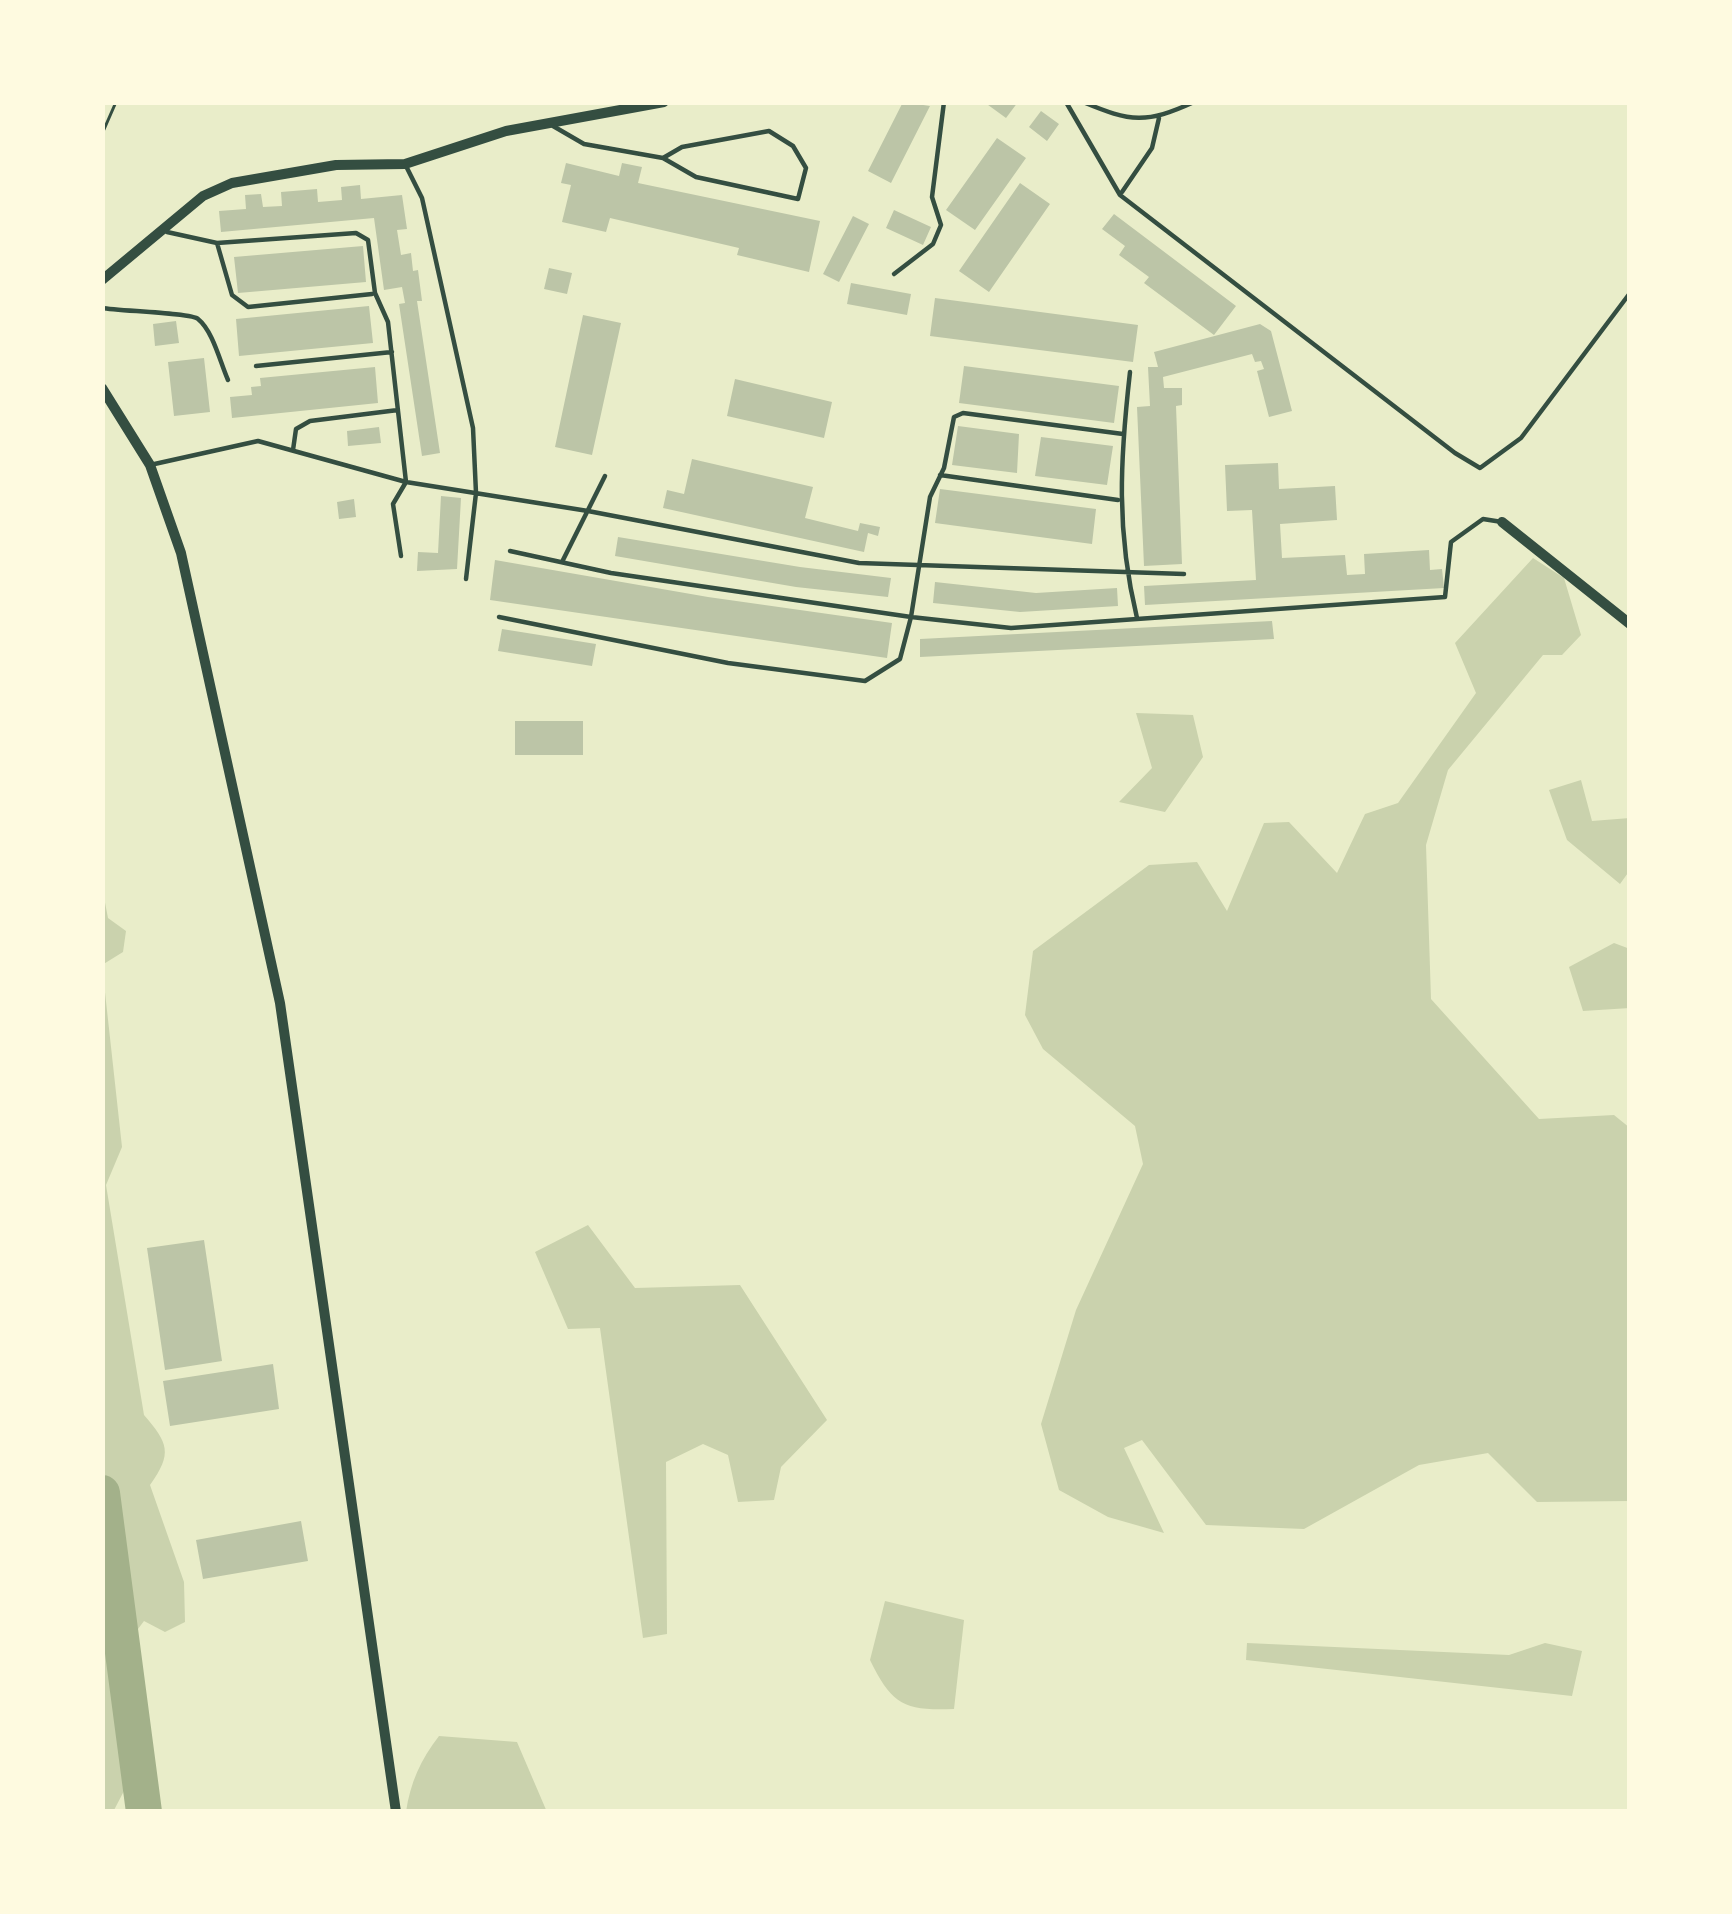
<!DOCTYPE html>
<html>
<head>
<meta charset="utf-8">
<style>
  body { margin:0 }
  #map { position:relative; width:1732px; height:1914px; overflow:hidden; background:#e9edc9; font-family:Manrope,sans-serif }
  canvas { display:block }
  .frame { position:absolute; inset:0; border:105px solid #fefae0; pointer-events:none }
</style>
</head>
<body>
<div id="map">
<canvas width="1732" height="1914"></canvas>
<div class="frame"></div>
</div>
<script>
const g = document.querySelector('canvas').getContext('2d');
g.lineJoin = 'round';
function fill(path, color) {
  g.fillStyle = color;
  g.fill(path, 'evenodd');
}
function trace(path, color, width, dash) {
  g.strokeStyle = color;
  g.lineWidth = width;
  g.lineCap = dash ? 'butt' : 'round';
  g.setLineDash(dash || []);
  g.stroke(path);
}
fill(new Path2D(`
  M1533 558 1564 578 1581 635 1562 655H1543L1448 770 1426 845 1431 999 1539 1119 1614 1115 1630 1128V1501L1537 1502 1488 1453 1419 1465 1304 1529 1206 1525 1142 1440 1124 1448 1164 1533 1108 1517 1059 1490 1041 1424 1076 1310 1143 1164 1135 1126 1043 1049 1025 1015 1033 951 1149 865 1197 862 1227 911 1264 823 1289 822 1337 873 1365 814 1398 803 1476 693 1455 643Z
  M1136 713 1193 715 1203 757 1165 812 1119 802 1152 768Z
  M1581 780 1592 821 1630 818V870L1620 884 1567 840 1549 790Z
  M102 887 108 918 126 931 123 952 102 965 122 1147 106 1185 144 1415C168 1443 173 1453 150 1485L184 1582 185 1622 165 1632 144 1621 114 1661 125 1789 113 1812H102Z
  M1614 943 1630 949V1008L1583 1011 1569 967Z
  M588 1225 635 1288 740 1285 827 1420 781 1467 774 1500 738 1502 728 1455 703 1444 666 1462 667 1634 643 1638 600 1328 568 1329 535 1252Z
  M885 1601 964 1620 954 1709C904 1711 892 1705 870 1660Z
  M1247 1643 1509 1655 1545 1643 1582 1651 1572 1696 1246 1660Z
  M439 1736 517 1742 547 1812H406C410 1783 421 1759 439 1736Z`), '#cad2ad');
trace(new Path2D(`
  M102 1493 144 1812`), '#a3b18a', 36);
fill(new Path2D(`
  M903 102 930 106 891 183 868 171Z
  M984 102H1018L1006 118Z
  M1041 111 1059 124 1047 141 1029 127Z
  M997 138 1026 158 975 230 946 210Z
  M566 163 619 176 622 163 642 167 638 183 820 221 809 272 737 255 739 248 610 218 606 232 562 222 571 185 561 183Z
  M1020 183 1050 204 989 292 959 271Z
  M360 185 361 199 402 195 407 229 397 230 401 255 411 253 413 271 418 270 422 301H417L440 453 422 456 399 304 405 303 402 287 384 290 374 218 221 232 219 211 246 209 245 195 261 194 263 207 282 206 281 192 317 189 318 202 342 200 341 187Z
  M894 210 931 227 923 245 886 228Z
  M1114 214 1236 306 1214 335 1144 283 1149 277 1119 255 1125 246 1102 229Z
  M853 216 869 224 839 282 823 274Z
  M363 246 366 282 238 293 234 257Z
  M549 268 572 273 567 294 544 289Z
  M851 283 911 294 907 315 847 304Z
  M935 298 1138 325 1133 362 930 336Z
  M369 306 373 343 239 356 236 319Z
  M583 315 621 323 592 455 555 447Z
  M176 321 179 343 155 346 153 324Z
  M1260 324 1271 331 1292 411 1269 417 1257 371 1264 369 1261 361 1255 362 1252 354 1163 377 1164 388H1182V405L1176 406 1182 564 1144 566 1137 407 1150 406 1148 367H1158L1154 352Z
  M204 358 210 412 174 416 168 362Z
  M964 366 1119 386 1114 423 959 403Z
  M375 367 378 403 232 418 230 397 252 395 251 387 261 386 260 378Z
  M735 379 832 402 824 438 727 416Z
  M958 426 1019 434 1017 473 952 465Z
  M379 427 381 443 348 446 347 431Z
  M1041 437 1113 446 1107 485 1035 476Z
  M692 459 813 487 805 518 858 531 860 523 880 527 878 536 868 533 864 552 663 508 667 490 684 494Z
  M1278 463 1279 489 1335 486 1337 520 1280 524 1282 558 1345 555 1347 575 1365 574 1364 554 1429 550 1430 570 1442 569 1444 588 1145 605 1144 586 1256 580 1252 510 1227 511 1225 465Z
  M940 489 1096 509 1092 544 935 523Z
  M441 496 461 498 457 569 417 571 418 552 438 553Z
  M354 499 356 517 339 519 337 502Z
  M618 537 800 567 891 578 888 597 796 587 615 556Z
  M495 560 708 597 892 623 887 658 490 600Z
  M935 582 1036 593 1117 588 1118 606 1020 612 933 603Z
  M1272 621 1274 639 920 657V639Z
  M502 629 596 644 592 666 498 651Z
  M515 721H583V755H515Z
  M204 1240 222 1361 165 1370 147 1248Z
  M273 1364 279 1409 170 1426 163 1381Z
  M301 1521 308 1561 203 1579 196 1540Z`), '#bcc5a7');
trace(new Path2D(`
  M102 134 116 102`), '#344e41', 3);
trace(new Path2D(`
  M1066 102 1120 195 1455 453 1480 468 1521 438 1630 293
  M1083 102C1131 122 1146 124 1194 102
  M553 126 584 144 663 158 696 177 798 199 806 168 793 146 769 131 682 147 663 158
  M405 164 422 198 473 428 476 493 466 579
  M1122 192 1152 148 1159 118
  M167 232 217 243 356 233 368 240 375 293 388 322 406 482 393 504 401 556
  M217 243 232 295 248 307 372 294
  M894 274 933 244 941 225 932 197 944 102
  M102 308C119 311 192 313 198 319 213 331 220 362 228 380
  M256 366 392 352
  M1130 372C1120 460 1116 531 1137 618
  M293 450 296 429 310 421 398 410
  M150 465 258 441 406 482 588 511 859 563 1184 574
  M940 475 1118 500
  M510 551 611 573 911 617 1011 628 1445 597 1451 542 1483 519 1502 522
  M562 562 605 476
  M499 617 728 663 865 681 900 659 911 617 930 497 944 468 954 417 963 413 1123 434`), '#344e41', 4.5);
trace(new Path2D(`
  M102 280 203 196 232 183 336 165 405 164 506 131 664 102
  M102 388 150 465 181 553 280 1003 396 1812
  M1502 522 1630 624`), '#344e41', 10);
</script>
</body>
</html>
